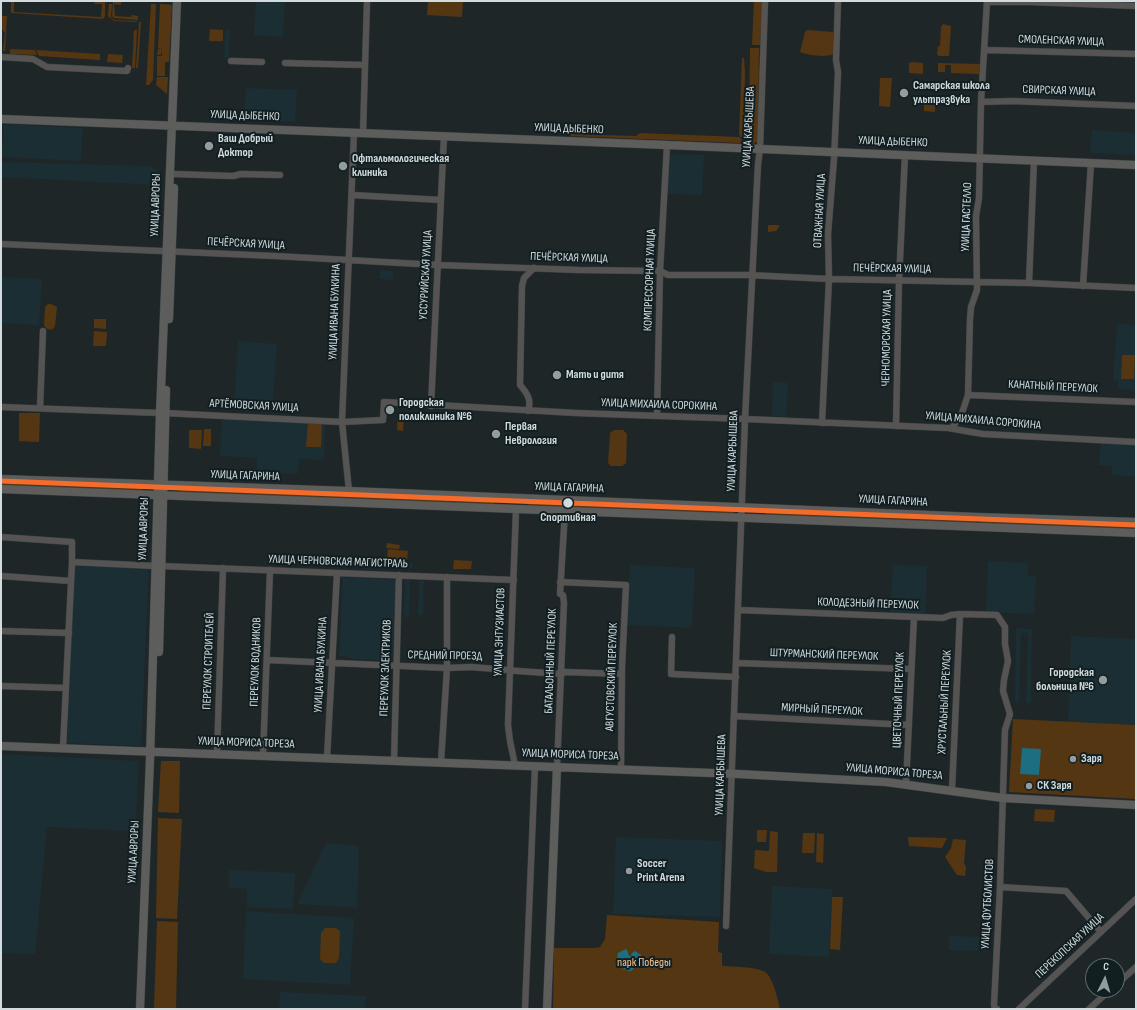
<!DOCTYPE html>
<html>
<head>
<meta charset="utf-8">
<style>
  body { margin:0 }
  #map { position:relative; width:1137px; height:1010px; overflow:hidden; background:#1f2628; font-family:"Sofia Sans Condensed",sans-serif }
  canvas { display:block }
  .frame { position:absolute; inset:0; border:2px solid #d2dbdd; pointer-events:none }
  .north { position:absolute; left:1085px; top:958px; width:40px; height:40px; box-sizing:border-box; background:#121f22; border:1px solid #5f6a6d; border-radius:50%; rotate:5deg; font-size:11px; font-weight:700; line-height:16px; text-align:center; color:#d2dbdd }
  .north::after { content:''; display:block; margin:auto; width:14px; height:18px; background:#939c9e; clip-path:polygon(50% 0,100% 100%,50% 72%,0 100%) }
</style>
</head>
<body>
<div id="map">
<canvas width="1137" height="1010"></canvas>
<div class="frame"></div>
<div class="north">С</div>
</div>
<script>
const g = document.querySelector('canvas').getContext('2d');
g.lineJoin = 'round';
function fill(path, color) {
  g.fillStyle = color;
  g.fill(path, 'evenodd');
}
function trace(path, color, width, dash) {
  g.strokeStyle = color;
  g.lineWidth = width;
  g.lineCap = dash ? 'butt' : 'round';
  g.setLineDash(dash || []);
  g.stroke(path);
}
function drawText(font, color, halo, rows, align = 'center') {
  g.font = font + ' "Sofia Sans Condensed",sans-serif';
  g.lineWidth = 4;
  g.setLineDash([]);
  g.textBaseline = 'middle';
  g.strokeStyle = halo;
  g.fillStyle = color;
  for (const [text, x, y, turn = 0] of rows) {
    g.save();
    g.translate(x, y);
    g.rotate((+turn || 0) * Math.PI / 180);
    g.textAlign = isNaN(turn) ? turn : align;
    if (halo) g.strokeText(text, 0, 0);
    g.fillText(text, 0, 0);
    g.restore();
  }
}
fill(new Path2D(`
  M256 1H285L283 37 254 35Z
  M225 30H230L229 57H224Z
  M246 88 297 90 295 122 244 119Z
  M4 124 83 128 81 161 2 157Z
  M1092 130 1136 133V155L1090 153Z
  M668 154 704 155 702 195 666 194Z
  M2 162 150 166 158 171 157 185 2 177Z
  M380 270 393 271V280L379 279Z
  M1 277 42 279 39 325 1 323Z
  M1117 324 1136 325V390L1118 389V381L1113 380Z
  M238 341 277 344 272 412 234 410Z
  M773 382 788 383 786 417 772 416Z
  M222 418 325 423 324 460 299 459 298 474 257 473V458L220 456Z
  M1101 442 1136 444V477L1111 475 1112 466 1099 465Z
  M988 561 1028 563V576H1036L1034 614 986 612Z
  M389 562 413 563V568L389 567Z
  M74 565 149 569 141 746 67 743Z
  M630 565 695 568 692 628 627 625Z
  M893 565 927 566 925 615 890 613Z
  M343 577 397 580 392 661 347 658V656H339Z
  M405 578H410L409 617H404Z
  M419 581H424L423 615H418Z
  M1136 610V725L1068 722 1071 636 1135 639Z
  M1016 628 1032 629 1031 703H1026L1028 633H1021L1019 703H1015Z
  M1 754 139 761 135 831 47 827 35 954 1 953Z
  M616 837 722 841 720 917 613 914Z
  M326 843 359 846 357 908 297 904Z
  M229 870 295 873 293 909 247 907V889L229 888Z
  M772 886 832 889 829 957 769 954Z
  M246 911 354 918 350 985 243 979Z
  M949 936 985 937V951L949 950Z
  M280 992 366 996 365 1009H279Z`), '#1b2e33');
fill(new Path2D(`
  M11 1H14V12L101 17 102 4H94L95 2H105V16L103 19 11 13Z
  M113 1 121 2V5L114 4 115 16 131 17 132 15 138 16V20L114 18 112 16Z
  M428 1H463L462 17 427 15Z
  M754 1H763L760 45H752Z
  M109 4H112L111 17 114 20 137 21V22L114 21 108 16Z
  M151 4H156L153 80 149 85H146Z
  M160 4 172 5 169 62H165V76H157V56H162V49L161 55H157L158 49H161L158 48Z
  M1 16H7L5 51H3L5 33 1 28Z
  M139 22H141L138 68H136Z
  M943 24 951 26 949 56H939L937 54 938 46H940L941 27Z
  M210 29 223 30V41H209Z
  M134 30H137L135 68H132Z
  M807 30 833 32V54C826 58 807 55 800 52L805 32Z
  M750 48H759L758 134 757 142 753 144 751 142 749 135Z
  M10 49 35 50 37 55 10 54Z
  M36 50 100 54V60L39 56Z
  M108 54 123 55 122 63 107 62Z
  M742 58H744L745 71 744 136 741 138 739 134Z
  M912 62 923 63V74L909 73V63Z
  M938 63 980 64 979 74 951 73V65H945V72H938Z
  M157 77H168L167 94 156 85Z
  M880 78H892L890 107 879 106V105Z
  M924 101 935 102V112L924 111Z
  M640 133 739 137 742 140 740 143 571 136 570 134 636 136Z
  M768 225H779V227L776 231 768 232Z
  M48 304H51L57 307 55 326C53 330 51 330 47 329L44 325 45 307Z
  M94 319H106V329L94 328Z
  M94 331 107 332 106 346H93Z
  M1122 355H1135L1134 379H1121Z
  M400 412H404L403 431 397 430 398 414Z
  M19 413H40L39 442 19 441Z
  M308 423 322 424 321 447H306Z
  M204 429H211V446H203Z
  M189 430H202L201 449 189 448Z
  M614 430H623L627 434 626 463 622 466H611L608 463 610 433Z
  M1 482 142 488 143 489 142 491 1 485Z
  M181 489 494 501 495 502 494 504 181 493 180 491Z
  M529 503 734 511 735 513 734 514 527 505Z
  M766 512 975 520V523L766 515 765 513Z
  M981 520 1136 526V529L980 523Z
  M387 543 400 545 399 549 386 548Z
  M388 549 408 551 407 560 387 558Z
  M454 560 472 561 471 569H453Z
  M1013 719 1136 725V799L1009 792Z
  M161 761H180L179 813 158 812Z
  M1035 809 1055 810 1054 822 1034 821Z
  M158 818 182 819 177 919 156 918Z
  M757 830H767L766 842H757Z
  M770 831 778 832 777 872H766L754 868 755 850 769 851Z
  M803 833H815L814 853H802Z
  M817 833 824 834 823 863 816 862Z
  M908 837 947 838 942 848 909 846Z
  M953 839 966 840 964 863 966 867 965 876 957 875 945 857 951 848Z
  M832 897H843L840 950 830 949Z
  M607 915 719 922 718 952 722 953V966C734 967 754 966 765 972 773 977 778 1000 780 1009H553L554 948H595L600 947 605 939Z
  M157 921 178 922 176 1009H154Z
  M325 928H336L340 931 339 958 336 963H324L320 959 321 933Z`), '#553612');
fill(new Path2D(`
  M1022 748 1041 749 1039 775 1020 774Z
  M626 949 628 952 629 956H631L632 953 635 951 641 955 637 965 631 971C622 971 615 961 618 953Z`), '#1e6e82');
const minor = new Path2D(`
  M987 2H1030L1136 6
  M985 50 1136 54
  M1 57 33 59 47 67 127 71 128 68
  M231 61 262 62
  M285 63 365 65
  M981 102 1012 101 1136 106
  M363 133 367 1
  M174 174 233 176 241 174 280 175
  M352 195 441 200
  M1 244 275 256 438 265 579 270 660 271 668 275H748L829 279 1029 283 1136 288
  M1029 283 1034 160
  M1083 286 1091 163
  M968 395 1136 402
  M431 406 444 136
  M1 407 160 413
  M40 408 43 331
  M528 411C532 400 527 393 520 385L522 286 524 278 534 268
  M165 413 342 422 383 420 384 402 576 413 745 419 948 428 983 434 1136 442
  M657 416 660 271 667 145
  M822 423 829 279 828 234 834 159 838 72 836 60 838 1
  M896 426 899 280 905 155
  M952 428 962 413 968 395 970 319 971 307 977 290 976 216 979 198 981 102 987 1
  M349 491 342 422 354 133
  M1 537 72 542V562L155 566
  M161 566 514 580
  M1 576 71 581
  M560 582 626 585 622 667 621 769
  M738 610 943 618 951 615 960 614 997 615 1005 627V644L1008 661 1004 680 1003 691 1010 714 1005 730 1000 887 994 1005 995 1009H997
  M1 631 69 633
  M672 637 671 674 736 677
  M267 660 447 668 471 667 518 671 561 674 565 672 622 674
  M736 663 910 669
  M1 686 66 688
  M734 716 909 725
  M63 748 72 562
  M217 754 223 568
  M263 756 270 570
  M327 758 337 573
  M394 761 399 575
  M441 762 447 668V577
  M515 765 510 741 508 725 516 509
  M557 767 564 603 563 595 560 594 565 511
  M906 784 914 617
  M952 790 960 614
  M1000 887 1066 891 1101 932
  M726 926 745 419 758 164 760 149 765 1
  M1117 984 1136 967
  M525 1009 535 766
  M1019 1009 1136 899
  M1089 1009 1110 990`);
const major = new Path2D(`
  M1 119 667 145 1136 165
  M169 319 174 188
  M1 479 349 491 977 517 1136 522
  M1 489 1136 533
  M159 652 166 390
  M1 746 738 774 886 782 1003 798 1136 805
  M140 1009 150 759 160 413 177 1
  M547 1009 557 767`);
trace(minor, '#3c4244', 7);
trace(major, '#3c4244', 9);
trace(minor, '#555453', 6);
trace(major, '#5d5d5c', 8);
trace(new Path2D(`
  M1 481 1136 525`), '#f36c2b', 5);
for (const [x, y, r, color] of [
  [904,93,5,"#939c9e"],
  [209,146,5,"#939c9e"],
  [343,166,5,"#939c9e"],
  [557,375,5,"#939c9e"],
  [390,410,5,"#939c9e"],
  [496,434,5,"#939c9e"],
  [568,503,5.5,"#d2dbdd"],
  [1103,680,5,"#939c9e"],
  [1073,759,4,"#939c9e"],
  [1029,786,4,"#939c9e"],
  [629,871,4,"#939c9e"]
]) {
  const dot = new Path2D();
  dot.arc(x, y, r, 0, 2 * Math.PI);
  g.fillStyle = color;
  g.fill(dot);
  trace(dot, '#121f22', 1.5);
}
drawText('12px', '#d2dbdd', '#121f22', [
  ["СМОЛЕНСКАЯ УЛИЦА",1061,41,2],
  ["СВИРСКАЯ УЛИЦА",1059,91,2],
  ["УЛИЦА ДЫБЕНКО",245,116,2],
  ["УЛИЦА КАРБЫШЕВА",749,127,-87],
  ["УЛИЦА ДЫБЕНКО",569,129,2],
  ["УЛИЦА ДЫБЕНКО",893,142,2],
  ["УЛИЦА АВРОРЫ",156,205,-88],
  ["ОТВАЖНАЯ УЛИЦА",820,211,-87],
  ["УЛИЦА ГАСТЕЛЛО",967,217,-88],
  ["ПЕЧЁРСКАЯ УЛИЦА",246,244,3],
  ["ПЕЧЁРСКАЯ УЛИЦА",569,258,2],
  ["ПЕЧЁРСКАЯ УЛИЦА",892,269,1],
  ["УССУРИЙСКАЯ УЛИЦА",426,275,-87],
  ["КОМПРЕССОРНАЯ УЛИЦА",650,280,-88],
  ["УЛИЦА ИВАНА БУЛКИНА",335,312,-88],
  ["ЧЕРНОМОРСКАЯ УЛИЦА",887,338,-89],
  ["КАНАТНЫЙ ПЕРЕУЛОК",1053,387,3],
  ["УЛИЦА МИХАИЛА СОРОКИНА",659,405,2],
  ["АРТЁМОВСКАЯ УЛИЦА",254,406,3],
  ["УЛИЦА МИХАИЛА СОРОКИНА",983,421,5],
  ["УЛИЦА КАРБЫШЕВА",733,451,-88],
  ["УЛИЦА ГАГАРИНА",245,476,2],
  ["УЛИЦА ГАГАРИНА",569,488,2],
  ["УЛИЦА ГАГАРИНА",893,501,3],
  ["УЛИЦА АВРОРЫ",144,529,-88],
  ["УЛИЦА ЧЕРНОВСКАЯ МАГИСТРАЛЬ",338,562,2],
  ["КОЛОДЕЗНЫЙ ПЕРЕУЛОК",868,604,2],
  ["УЛИЦА ЭНТУЗИАСТОВ",500,632,-88],
  ["ШТУРМАНСКИЙ ПЕРЕУЛОК",824,655,2],
  ["СРЕДНИЙ ПРОЕЗД",445,656,1],
  ["ПЕРЕУЛОК СТРОИТЕЛЕЙ",209,661,-88],
  ["БАТАЛЬОННЫЙ ПЕРЕУЛОК",551,661,-88],
  ["ПЕРЕУЛОК ВОДНИКОВ",256,662,-88],
  ["УЛИЦА ИВАНА БУЛКИНА",321,665,-87],
  ["ПЕРЕУЛОК ЭЛЕКТРИКОВ",386,668,-88],
  ["АВГУСТОВСКИЙ ПЕРЕУЛОК",612,677,-88],
  ["ЦВЕТОЧНЫЙ ПЕРЕУЛОК",899,700,-88],
  ["ХРУСТАЛЬНЫЙ ПЕРЕУЛОК",945,702,-87],
  ["МИРНЫЙ ПЕРЕУЛОК",822,710,3],
  ["УЛИЦА МОРИСА ТОРЕЗА",246,743,2],
  ["УЛИЦА МОРИСА ТОРЕЗА",570,755,2],
  ["УЛИЦА МОРИСА ТОРЕЗА",894,772,5],
  ["УЛИЦА КАРБЫШЕВА",721,775,-88],
  ["УЛИЦА АВРОРЫ",134,852,-87],
  ["УЛИЦА ФУТБОЛИСТОВ",988,904,-87],
  ["ПЕРЕКОПСКАЯ УЛИЦА",1070,946,-43]
]);
drawText('bold 12px', '#d2dbdd', '#121f22', [
  ["Самарская школа",913,86],
  ["ультразвука",913,100],
  ["Ваш Добрый",218,139],
  ["Доктор",218,153],
  ["Офтальмологическая",352,159],
  ["клиника",352,173],
  ["Мать и дитя",566,375],
  ["Городская",399,403],
  ["поликлиника №6",399,417],
  ["Первая",505,427],
  ["Неврология",505,441],
  ["Городская",1094,673,"right"],
  ["больница №6",1094,687,"right"],
  ["Заря",1081,759],
  ["СК Заря",1037,786],
  ["Soccer",637,864],
  ["Print Arena",637,878]
], 'left');
drawText('bold 12px', '#d2dbdd', '#121f22', [
  ["Спортивная",568,518]
]);
drawText('12px', '#fbc490', '#121f22', [
  ["парк Победы",644,963]
]);
</script>
</body>
</html>
